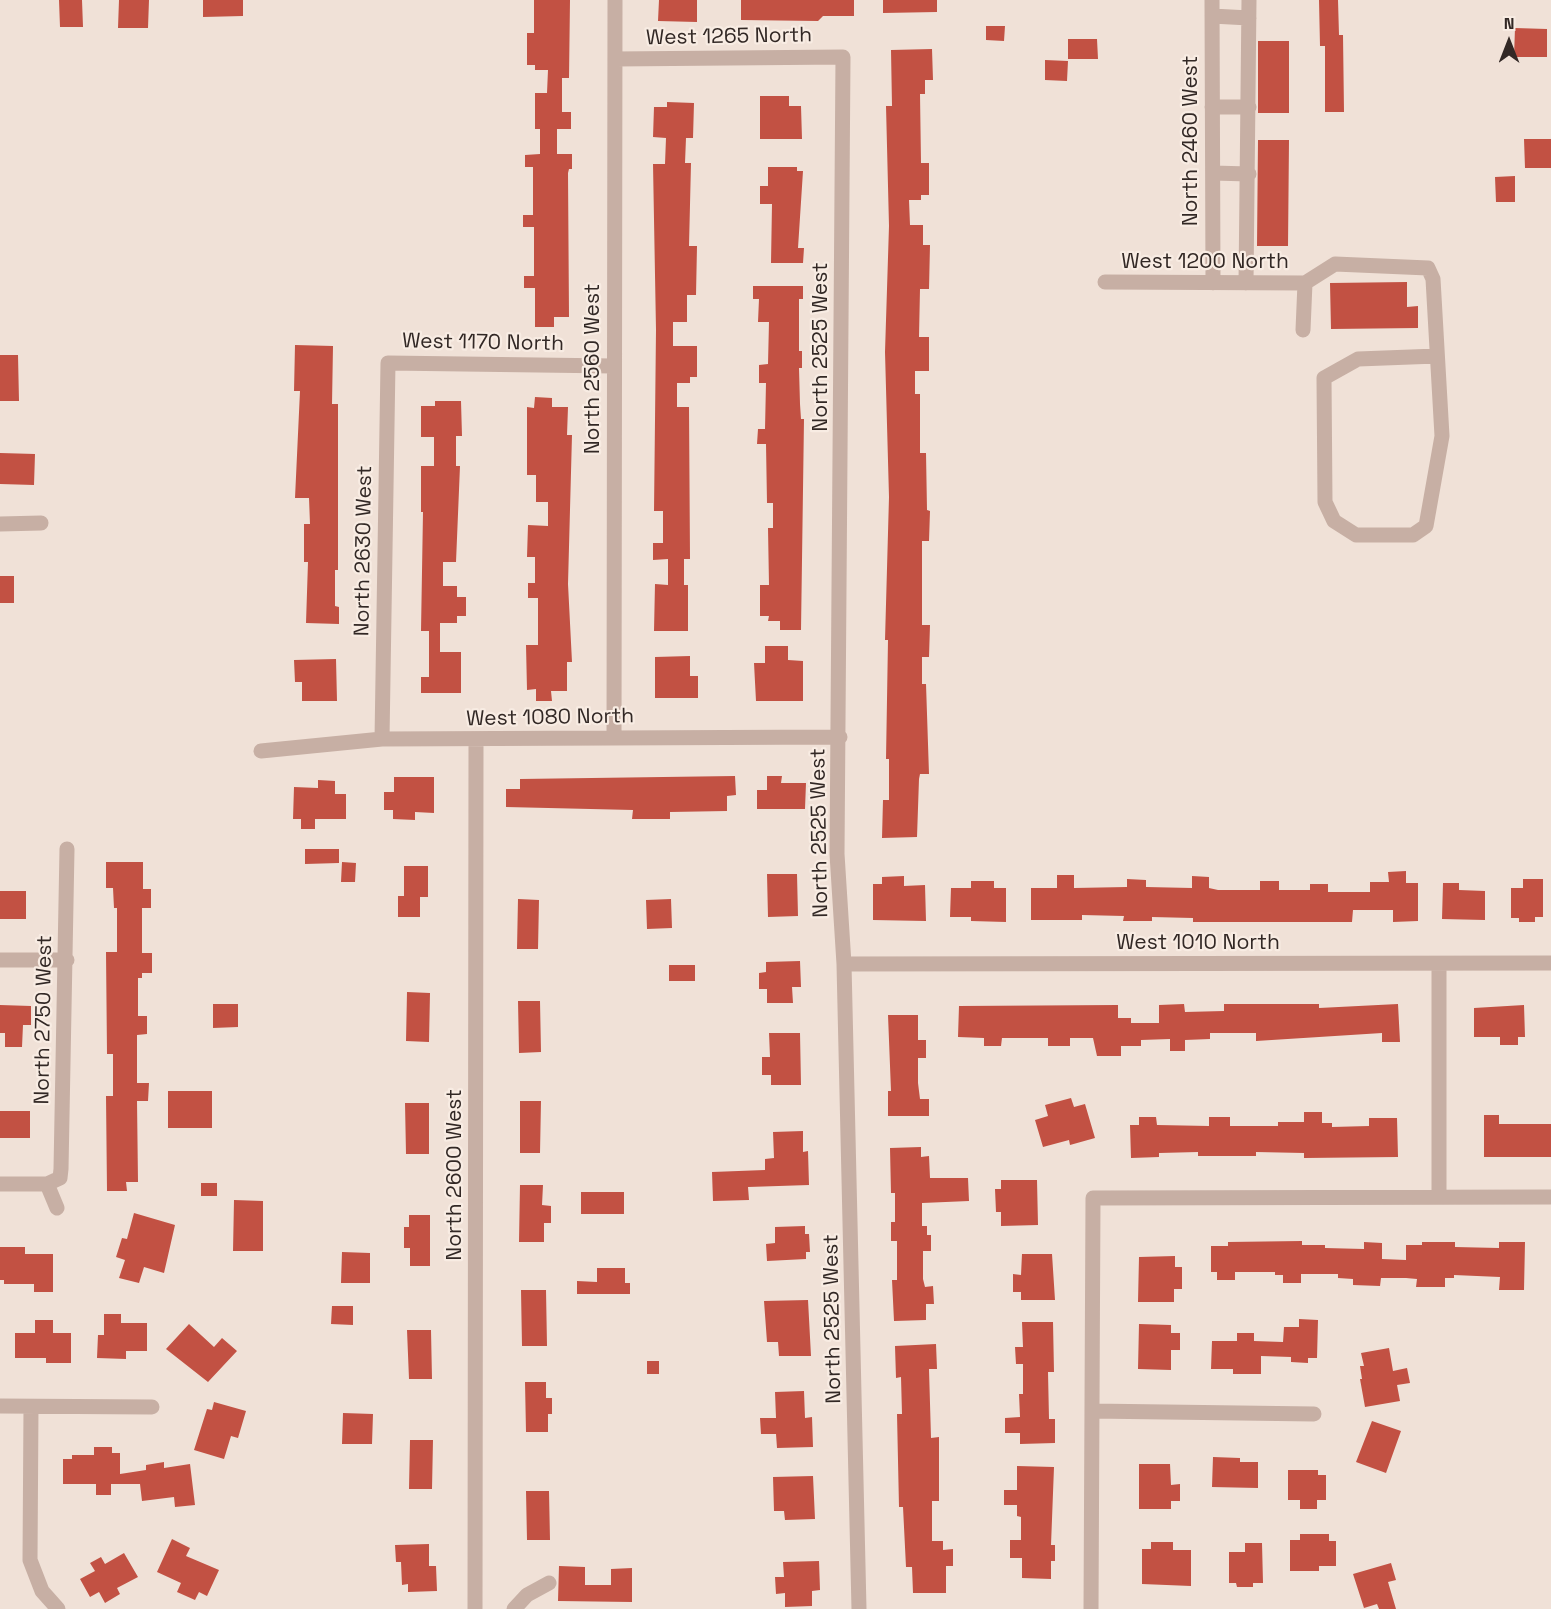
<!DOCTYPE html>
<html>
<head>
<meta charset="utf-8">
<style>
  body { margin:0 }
  #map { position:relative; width:1551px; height:1609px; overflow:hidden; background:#f0e1d7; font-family:"Space Grotesk",sans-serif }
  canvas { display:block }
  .north { position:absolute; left:1479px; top:12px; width:60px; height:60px; -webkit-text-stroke:4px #f8ece3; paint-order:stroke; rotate:0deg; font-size:16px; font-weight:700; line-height:24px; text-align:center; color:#322825 }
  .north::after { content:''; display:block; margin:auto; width:21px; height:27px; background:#322825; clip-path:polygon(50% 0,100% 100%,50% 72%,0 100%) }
</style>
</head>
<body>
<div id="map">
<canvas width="1551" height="1609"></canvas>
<div class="north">N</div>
</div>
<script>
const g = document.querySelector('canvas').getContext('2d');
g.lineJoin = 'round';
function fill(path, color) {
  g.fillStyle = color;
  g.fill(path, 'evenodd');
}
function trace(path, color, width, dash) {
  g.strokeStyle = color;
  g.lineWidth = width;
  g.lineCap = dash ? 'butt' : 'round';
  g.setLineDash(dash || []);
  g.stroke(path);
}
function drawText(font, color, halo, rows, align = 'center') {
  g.font = font + ' "Space Grotesk",sans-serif';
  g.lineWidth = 4.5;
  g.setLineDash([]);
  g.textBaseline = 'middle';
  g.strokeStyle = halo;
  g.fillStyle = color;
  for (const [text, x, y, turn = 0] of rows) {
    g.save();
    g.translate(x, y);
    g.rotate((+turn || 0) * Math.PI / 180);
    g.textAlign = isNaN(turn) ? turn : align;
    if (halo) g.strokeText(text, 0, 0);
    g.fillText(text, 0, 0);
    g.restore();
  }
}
fill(new Path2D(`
  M59 0H82L83 27H60Z
  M119 0H149L148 28H118Z
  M203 0H243V16L203 17Z
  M534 0H570L569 78H562V112H571V129H557V154H572V169H569L568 173 569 317H554V327H535V288H524V276H534V227H523V215H533V167H525V155L540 154V129H535V93H547L548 70H535V65H527V33H534Z
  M659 0H697V22L658 21Z
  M741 0H854V16H823L818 21 741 20Z
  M883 0H937V12L883 13Z
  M1319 0H1338L1339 35H1343L1344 112H1325V46H1320Z
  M986 26H1005L1004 41 986 40Z
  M1515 28 1547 29V57H1514Z
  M1068 39H1097L1098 59H1068Z
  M1258 41H1289V113H1258Z
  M932 49 933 80H925V94H920L921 163H929V195H921V200H909L910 225H923V245H930L929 289H920L919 337H929V371H915V394H920V453H926L927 510 930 511 929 541H922V625H930L929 657H922V684H926L929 774H920L919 779 917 837 882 838 883 800H889V759H886L888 640H885L889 497 885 352 889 226 886 106H892L891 50Z
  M1045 60 1068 61 1067 81 1045 80Z
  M760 96H789V106H801L802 139H760Z
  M667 102 694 103 693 138H686L685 163H691L689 246H697L696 295H687V322H673V346H697V377H690V383H677V407H689L690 559H684V585H688V631H654L655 584 668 585V559L653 560V543H663V511H654L656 330 653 164H665L666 138 653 137 654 107H667Z
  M1524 139H1551V168H1525Z
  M1258 140H1289L1288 246H1257Z
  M768 167H797V171H803L798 248H804L803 263H771L772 204H760V186H768Z
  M1515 176V202H1496L1495 177Z
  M1407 282V307L1418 306V328L1331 329 1330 283Z
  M753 286H803V299H799V351H802V368H799L800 404 801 419H804L801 630H780V621H768L769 616H760V585H769L768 528H773V503H767L766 444H757L758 429H765L766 383H759V365L768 364 769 322H758L759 299H753Z
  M295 345 333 346 332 404H338V570H335V606L339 607V624L306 623 308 562H304V524H310L309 498H295L300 391H294Z
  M0 355H18L19 401H0Z
  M535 397 552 398V407H568L567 435H572L568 584 572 662H567V691H551L552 701H536V689L527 690 526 645H538V598H528V583H535V557H527L528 525 548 526V502H536V475H527V407L534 408Z
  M435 401H461L462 436H456V466H460L456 562H443V586H457V597H466V616H457V623H440V652H461V693H421V677H429V631H421L423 512H421V466H434V437H421V406H435Z
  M0 453 35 454 34 485 0 484Z
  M0 576H14V603H0Z
  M765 646H788V660L803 661V701H756L754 663H765Z
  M690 656V676H698V698H655V657Z
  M336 659 337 701H302V682H295L294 660Z
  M735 776 736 795 727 796V811L670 812V819H632L633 810 506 807V789H520V779Z
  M767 776H782L781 783H806L805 809H757V790H767Z
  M394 777H434V813L415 812V820L393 819V810H384V792H394Z
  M318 780 335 781V794H346V819H315V829H301V819H293L294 787 318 788Z
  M305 849H339V863L305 864Z
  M106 862H143V889H151V908H142V953H152V973H142V978H138V1016H147V1034L137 1035V1083H149L148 1101H137L138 1182H126L127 1191H107L106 1096H113V1054H107L106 952H117V908H114L113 888H106Z
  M342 862 356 863 355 882H341Z
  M404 866H428V897H420V917H398V896H404Z
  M1406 871V883H1418V921L1393 922V910H1353L1352 922H1193V918L1152 917V921H1123L1124 916 1082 915V920H1031V888H1057V875H1074V888L1127 887V879L1146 880V887L1192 888V876L1209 877V888L1218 890H1260V881H1279V890H1310V884H1328V892H1370V882H1389L1388 872Z
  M767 874H797L798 916 768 917Z
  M904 876V886L925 885 926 921 873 920V884H882V877Z
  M1523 879H1543V917H1535V922H1519V918H1511V888H1523Z
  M971 881H994V888H1006V922L971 921V917H950L951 888H971Z
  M1443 883H1459V890L1485 891V920L1442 919Z
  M0 891H26V919H0Z
  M518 899 539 900 538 949H517Z
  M671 899 672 928 647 929 646 900Z
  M800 961 801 987H792L793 1003H767V989H759V973L766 972V962Z
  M669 965H695V981H669Z
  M407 992 430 993 429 1042 406 1041Z
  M518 1001H540L541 1052 519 1053Z
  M213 1004H238V1027L213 1028Z
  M1184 1004 1185 1012 1224 1011V1004H1319V1008L1398 1004 1400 1042H1382V1033L1256 1041V1033H1210V1039L1185 1040V1051H1170V1039L1141 1040V1046H1121V1056H1097L1093 1038H1070V1046H1048V1038H1002L1001 1046H984V1038L958 1037 959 1006 1118 1005V1018H1131V1023H1159V1005Z
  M0 1005 31 1006V1025H23L22 1047H5V1033H0Z
  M1524 1005 1525 1037H1518V1045H1500V1037H1474V1008Z
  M888 1015H918V1040H926V1058H918V1083L920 1099H929V1116H888V1091H891Z
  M769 1033H800L801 1085H771V1075H762V1057H770Z
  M168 1091H212V1128H168Z
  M1071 1098 1074 1107 1085 1104 1095 1138 1070 1145 1069 1140 1043 1147 1035 1120 1048 1116 1045 1105Z
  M520 1101H541L540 1153H520Z
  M405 1103H429V1154H406Z
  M0 1111H30V1138H0Z
  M1304 1112H1322V1123H1332V1127L1369 1126V1118H1397L1398 1157 1304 1158V1153L1256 1152V1156H1198V1152L1159 1153V1157L1131 1158 1130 1125H1139V1117H1156L1157 1125 1209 1126V1117H1230V1126H1278V1122H1304Z
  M1484 1115H1499V1124H1551V1157H1484Z
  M803 1131V1152L808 1151 809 1185 748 1187 749 1200 713 1201 712 1172 765 1170V1159L774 1158 773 1132Z
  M921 1147V1157L929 1156 930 1178H968L969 1201 922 1203V1226H927V1235H931V1251H923V1279L925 1287 933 1286 934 1304H926V1320L894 1321 892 1280H897V1241H891V1222H895V1193H891L890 1148Z
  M1001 1180H1037L1038 1225 1001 1226V1212H996L995 1189H1001Z
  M201 1183H217V1196H201Z
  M520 1185H543L542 1205 551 1206V1223H544V1242H519Z
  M581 1192H624V1214H581Z
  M234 1200 263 1201V1251H233Z
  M134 1213 175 1225 164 1273 144 1267 139 1283 119 1278 125 1260 116 1257 122 1238 127 1239Z
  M409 1215H430V1266H410V1248H404V1227H409Z
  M805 1226V1234H809L810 1252H806V1259L767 1261 766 1244 775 1243V1227Z
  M1302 1241V1245H1325V1248L1364 1249V1242L1382 1243V1259L1406 1260V1245H1422V1242H1455V1247L1499 1248V1242H1525L1524 1290H1499L1500 1277 1454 1275V1278H1445V1287H1416L1417 1279 1406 1278H1381L1380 1286 1353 1285V1279L1338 1278V1274H1301V1283H1283V1275H1275V1272H1235V1280H1217V1272H1211V1246H1228V1242Z
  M0 1247H25V1254H53V1292H34V1284H4V1280H0Z
  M342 1252 370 1253V1283H341Z
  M1022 1254H1052L1055 1300H1021V1292H1013V1274L1021 1275Z
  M1175 1256V1267H1182V1289H1174V1302H1138L1139 1257Z
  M597 1268H625V1283H630V1294H577V1281L597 1282Z
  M521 1290H546L547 1346H522Z
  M808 1300 811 1356H779L778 1342H767L764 1301Z
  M332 1306H353V1325L331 1324Z
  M104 1314H121V1323H147V1351H126V1359L97 1358 98 1335H104Z
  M1299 1319 1318 1320 1317 1358H1308V1363L1291 1362V1357L1261 1356V1374H1233V1369H1211L1212 1341H1237V1333H1254V1341L1283 1342 1284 1327H1299Z
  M35 1320H53V1333H71V1363H46V1358H15V1333H35Z
  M1022 1322H1053L1054 1372H1048L1049 1419H1055V1443L1020 1444V1433H1005V1418L1020 1417 1019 1394H1023V1364H1016L1015 1347H1023Z
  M189 1324 214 1347 222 1338 237 1351 208 1382 166 1349Z
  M1139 1324 1171 1325V1333H1180V1350H1171V1370L1138 1369Z
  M407 1330H431L432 1379H409Z
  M936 1344 937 1369H929L931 1438 939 1437V1501H932V1541H943V1550L953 1549V1566H946V1593H913L912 1567H906L903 1507H899L897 1414H902L901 1377 896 1378 895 1346Z
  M1389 1348 1393 1371 1407 1368 1410 1383 1397 1385 1400 1401 1365 1407 1360 1379H1362L1360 1366H1364L1361 1353Z
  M647 1361H659V1374H647Z
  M525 1382H546V1398H552V1414H548V1432H526Z
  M804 1391 805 1418 812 1417 813 1447 777 1448 776 1434H761L760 1418H776L775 1392Z
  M214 1402 246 1411 238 1438 231 1436 224 1459 194 1450 207 1409 212 1410Z
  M343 1413 373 1414 372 1444H342Z
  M1372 1421 1401 1431 1386 1473 1356 1462Z
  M410 1440H433L432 1489H409Z
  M94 1447H112V1453H120V1474L146 1470V1465L164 1462V1468L190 1464 195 1505 175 1507 174 1497 142 1501 140 1484H111V1495H96V1484H63V1459H72V1455H94Z
  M1213 1457 1240 1458V1462H1258V1488L1212 1487Z
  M1139 1464H1170L1171 1485 1180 1484V1501H1171V1509H1139Z
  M1017 1466 1054 1467 1051 1545H1055V1561H1051V1579L1022 1578V1558H1010V1540H1021V1517L1017 1516V1505H1004V1490H1017Z
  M1288 1470H1318V1475H1326V1500H1317V1509H1300V1500H1288Z
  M813 1476 815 1519 785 1520 784 1511H774L773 1477Z
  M526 1491H549L550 1540H527Z
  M1300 1534H1329V1541H1336V1566H1319V1571H1290V1540H1300Z
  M172 1539 190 1548 186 1556 219 1570 207 1596 199 1592 195 1600 177 1592 181 1583 157 1572Z
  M1151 1542H1173V1550H1191V1586L1142 1584V1549H1151Z
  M1245 1543H1262L1263 1583H1253V1587H1237L1236 1583H1229V1552H1245Z
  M429 1544V1566H436L437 1591 408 1592V1584L402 1585 401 1562H396L395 1545Z
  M124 1553 138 1577 117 1588 120 1594 105 1603 99 1592 90 1597 80 1579 95 1571 90 1563 101 1557 105 1564Z
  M819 1561 820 1590 812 1591V1606L785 1607V1593L776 1594 775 1577H784L783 1562Z
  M1391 1563 1396 1580 1388 1582 1396 1609H1379L1377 1604 1364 1608 1353 1574Z
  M559 1566 585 1567V1585H611V1569L632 1568V1602L558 1601Z`), '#c25143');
trace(new Path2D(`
  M1212 0 1213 283
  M1212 16 1249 18
  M615 59 843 57 837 854 844 964 859 1609
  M1212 107H1249
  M1213 173 1249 174
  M1105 282 1305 283
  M1246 283 1249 0
  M1305 283 1335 264 1428 268 1433 279 1442 436 1426 526 1413 535H1356L1334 521 1325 502 1324 378 1358 359 1437 356
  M1303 330 1305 283
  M0 524 41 523
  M614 738 615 0
  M382 739 388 363 613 366
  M261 751 382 739 840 737
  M0 960H67
  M844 964 1551 963
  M1439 964V1197
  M0 1184H47L57 1208
  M47 1184 60 1178 61 1169 67 849
  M0 1406 152 1407
  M31 1407 30 1560 42 1591 58 1609
  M1092 1411 1314 1414
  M475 1609 476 741
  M514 1609 527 1595 549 1583
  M1091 1609 1093 1198 1551 1197`), '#c7afa4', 15);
drawText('21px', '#322825', '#f8ece3', [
  ["West 1265 North",729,37,-1],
  ["North 2460 West",1191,141,-90],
  ["West 1200 North",1205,262],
  ["West 1170 North",483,343,1],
  ["North 2525 West",821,347,-90],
  ["North 2560 West",593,369,-90],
  ["North 2630 West",364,551,-89],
  ["West 1080 North",550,718,-1],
  ["North 2525 West",820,833,-91],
  ["West 1010 North",1198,943],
  ["North 2750 West",44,1020,-89],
  ["North 2600 West",455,1175,-90],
  ["North 2525 West",833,1319,-91]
]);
</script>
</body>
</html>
